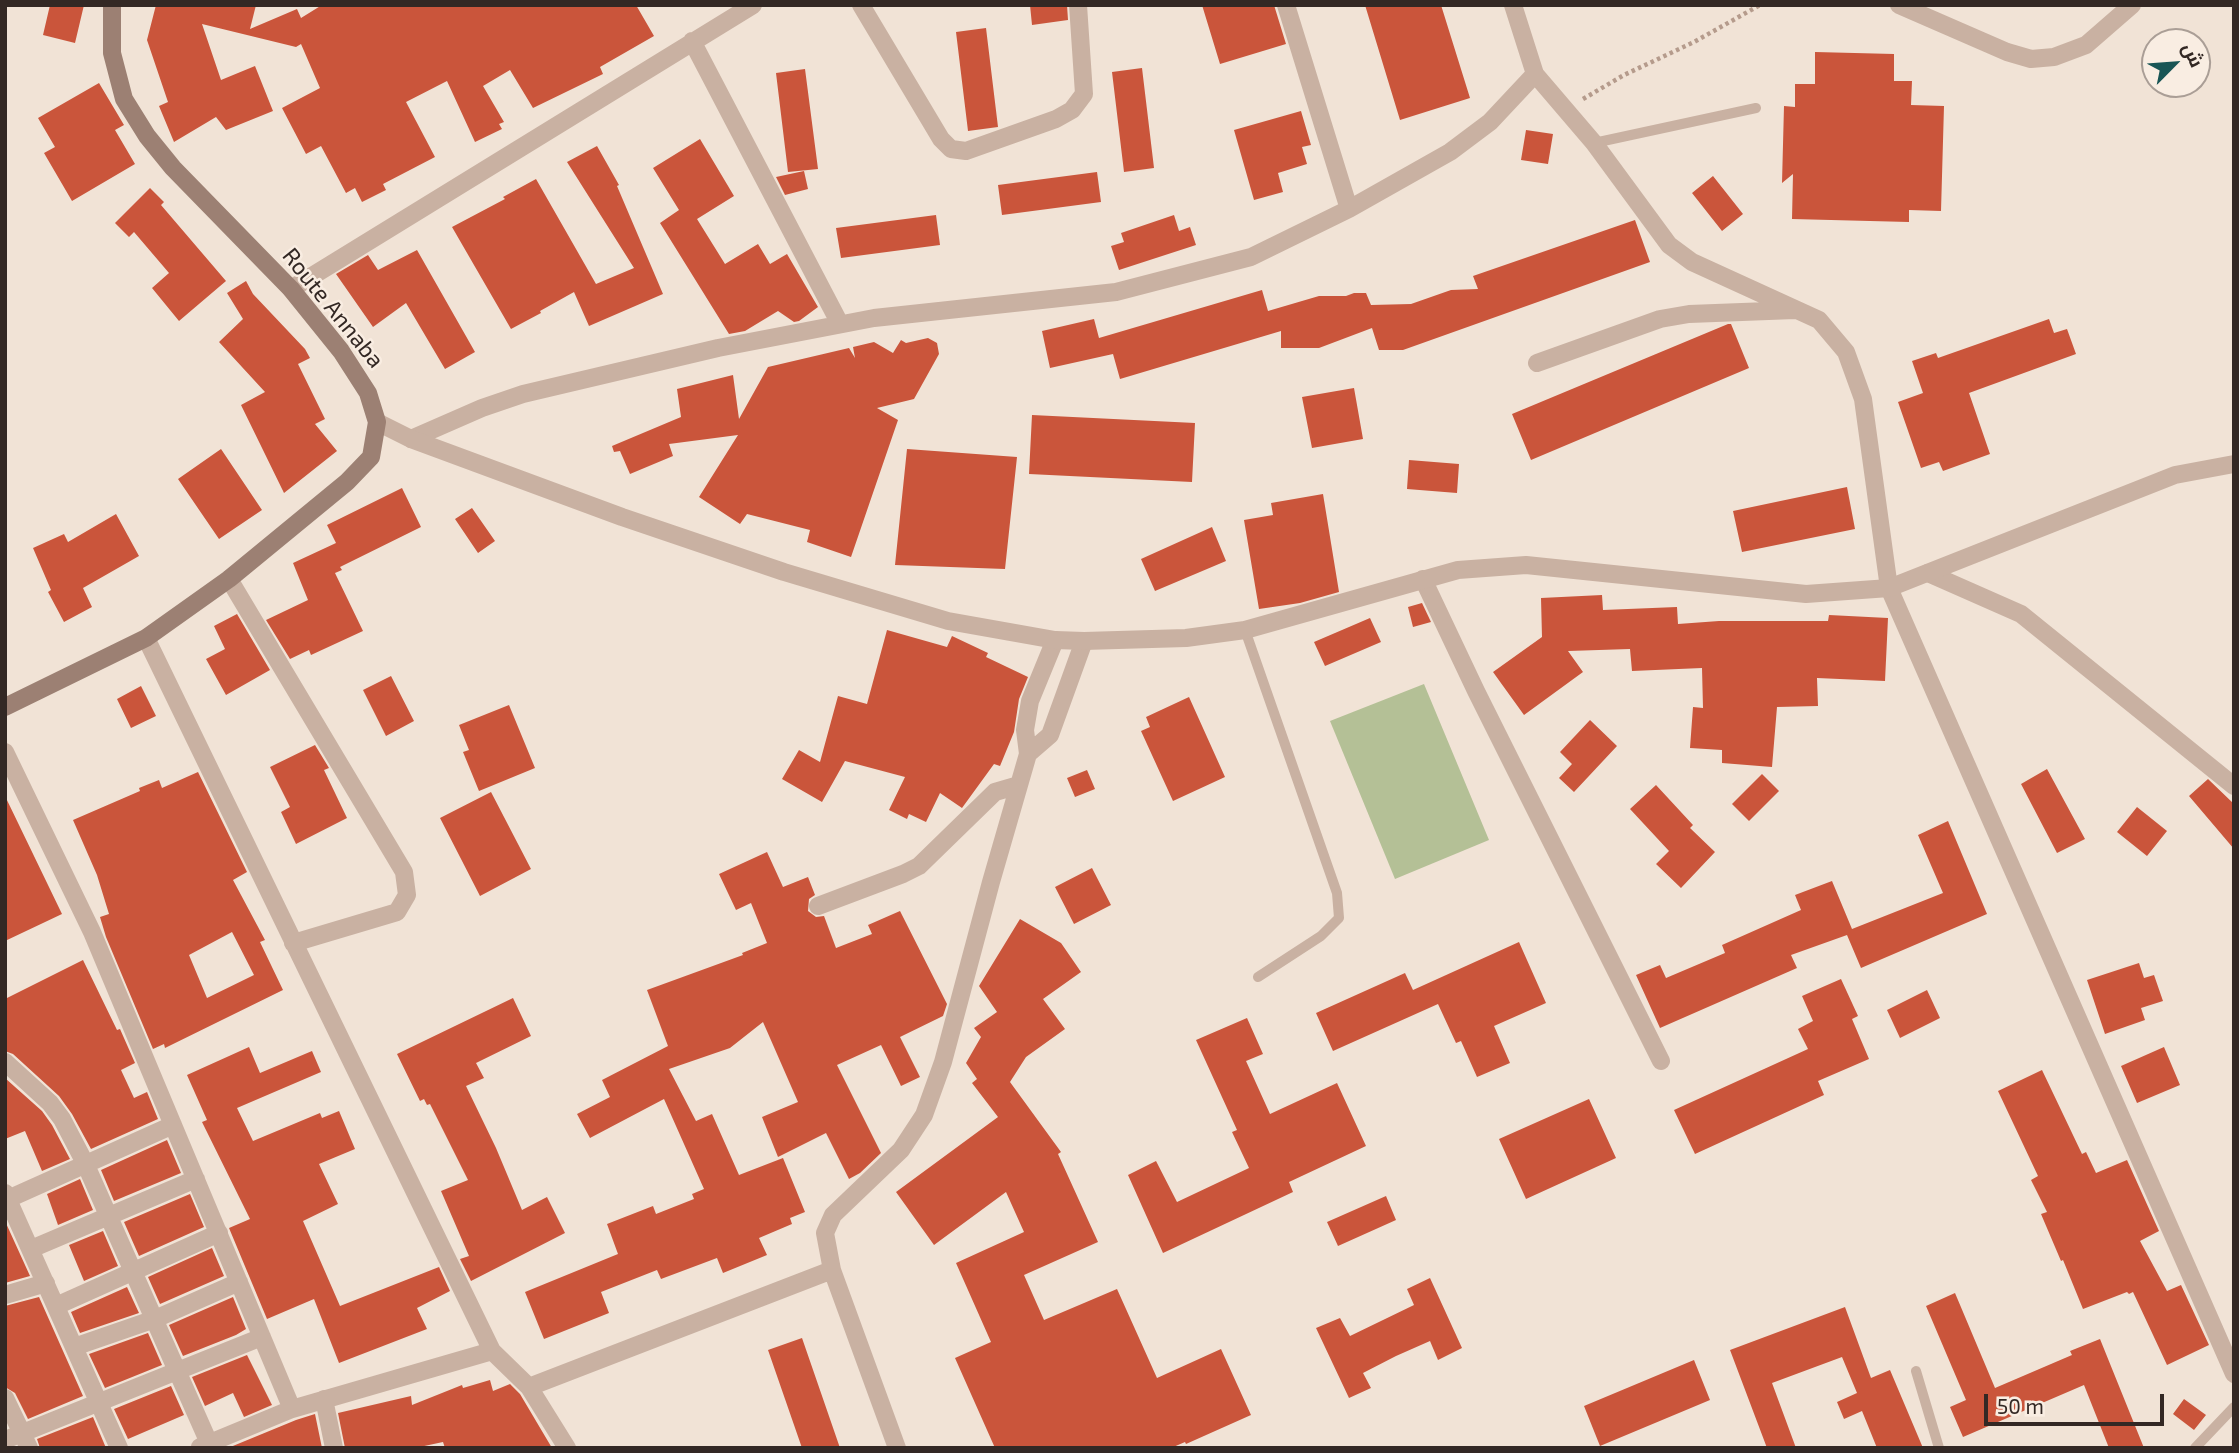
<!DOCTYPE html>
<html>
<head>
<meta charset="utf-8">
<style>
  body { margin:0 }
  #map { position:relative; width:2239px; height:1453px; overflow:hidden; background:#f1e3d6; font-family:"Exo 2",Cairo,sans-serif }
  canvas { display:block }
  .frame { position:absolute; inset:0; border:7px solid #332824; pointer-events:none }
  .north { position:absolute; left:2141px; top:28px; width:70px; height:70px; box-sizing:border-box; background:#f9ede2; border:2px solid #aa9e96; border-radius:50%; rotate:65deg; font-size:19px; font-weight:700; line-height:28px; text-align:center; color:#332824 }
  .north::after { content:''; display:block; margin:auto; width:24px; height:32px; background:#195555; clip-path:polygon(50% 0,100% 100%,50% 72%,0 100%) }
  .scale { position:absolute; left:1984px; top:1394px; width:180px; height:32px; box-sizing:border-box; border:4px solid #332824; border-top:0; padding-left:9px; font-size:21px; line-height:24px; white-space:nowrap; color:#332824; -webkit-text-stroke:5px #f9ede2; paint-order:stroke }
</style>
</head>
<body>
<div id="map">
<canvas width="2239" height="1453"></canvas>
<div class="frame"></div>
<div class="north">ش</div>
<div class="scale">50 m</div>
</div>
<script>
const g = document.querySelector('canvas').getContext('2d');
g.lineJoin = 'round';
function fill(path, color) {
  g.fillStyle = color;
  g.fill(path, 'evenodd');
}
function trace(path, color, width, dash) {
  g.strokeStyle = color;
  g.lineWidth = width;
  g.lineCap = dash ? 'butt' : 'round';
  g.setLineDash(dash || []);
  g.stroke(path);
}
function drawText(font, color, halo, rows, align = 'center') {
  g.font = font + ' "Exo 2",sans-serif';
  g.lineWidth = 5;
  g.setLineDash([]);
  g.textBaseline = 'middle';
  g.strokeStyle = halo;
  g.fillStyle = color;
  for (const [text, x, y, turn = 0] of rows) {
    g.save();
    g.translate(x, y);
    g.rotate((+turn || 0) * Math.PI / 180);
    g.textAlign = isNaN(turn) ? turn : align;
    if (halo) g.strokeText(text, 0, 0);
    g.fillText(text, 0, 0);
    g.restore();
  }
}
fill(new Path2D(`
  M1424 684 1489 840 1395 879 1330 721Z`), '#b4c096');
fill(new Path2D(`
  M50 5H84L75 43 43 35Z
  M156 5H256L250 29 297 9 301 18 322 5H636L654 36 600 67 603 74 533 108 510 70 483 86 504 122 499 124 502 129 475 142 447 81 406 102 435 157 383 184 386 190 362 202 355 188 346 193 321 146 306 154 282 108 320 88 301 44 296 47 202 24 221 80 255 66 273 111 226 130 216 117 174 142 159 106 168 102 147 40Z
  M1030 5H1067L1068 20 1032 25Z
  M1202 5H1274L1286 44 1220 64Z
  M1365 5H1441L1470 98 1400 120Z
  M986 28 998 127 968 131 956 32Z
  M1815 52 1894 54V81H1912L1911 105 1944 106 1941 211 1909 210V222L1792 219 1793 174 1782 183 1784 106 1795 107V84H1815Z
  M1142 68 1154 168 1124 172 1112 72Z
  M805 69 818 169 788 172 776 73Z
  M99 83 124 125 115 130 135 164 72 201 44 153 55 147 38 118Z
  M1301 111 1311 145 1302 147 1307 164 1278 173 1283 192 1254 200 1234 130Z
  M1526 130 1553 134 1548 164 1521 160Z
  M700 139 734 196 697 219 725 264 758 244 770 264 787 254 818 307 799 321 794 322 778 311 745 331 729 334 660 223 679 210 653 168Z
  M597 146 619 185 617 186 663 294 589 326 574 292 540 311 541 313 511 329 452 227 505 199 503 197 536 179 596 284 634 268 567 162Z
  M804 171 808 189 785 195 776 177Z
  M1097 172 1101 202 1002 215 998 185Z
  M1713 176 1743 214 1722 231 1692 193Z
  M150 188 164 202 161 205 226 281 179 321 152 288 169 273 134 232 129 237 115 223Z
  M936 215 940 245 841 258 836 228Z
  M1174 215 1179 231 1190 227 1196 245 1119 270 1111 246 1124 242 1121 233Z
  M1635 220 1650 262 1403 350H1379L1372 328 1319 348H1281V331L1120 379 1113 354 1050 368 1042 331 1094 319 1099 338 1262 290 1268 311 1319 296H1346L1354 293H1366L1371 305 1411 304 1451 290 1478 289 1473 276Z
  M417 250 475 352 445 369 406 303 373 327 336 274 368 255 378 270Z
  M246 281 253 294 305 349 310 358 298 364 325 419 315 424 337 451 284 493 241 405 265 392 219 342 243 319 227 293Z
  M2049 319 2054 333 2067 329 2076 354 1969 393 1990 454 1943 471 1939 462 1921 468 1898 402 1923 393 1912 361 1936 353 1938 358Z
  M1728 324H1731L1749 368 1531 460 1512 414Z
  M928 338 937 343 939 354 914 399 877 408 898 420 851 557 807 542 810 530 747 514 740 524 699 497 738 435 669 444 673 456 630 474 620 451 614 452 612 446 681 417 677 389 733 375 739 419 768 367 849 348 855 358 853 347 874 342 893 353 901 340 906 343Z
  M1354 388 1363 439 1312 448 1302 397Z
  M1032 415 1195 423 1192 482 1029 474Z
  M221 449 262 510 219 539 178 479Z
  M907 449 1017 457 1005 569 895 565Z
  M1409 460 1459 464 1457 493 1407 489Z
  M1847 487 1855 529 1742 552 1733 511Z
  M402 488 421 527 340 567 342 570 335 573 363 631 311 655 309 650 290 659 266 620 308 600 293 563 336 543 327 525Z
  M1323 494 1339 592 1300 603 1259 609 1244 520 1273 515 1271 503Z
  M472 508 495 541 478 553 455 519Z
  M116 514 139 556 83 588 92 607 64 622 48 592 51 590 33 548 64 534 68 542Z
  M1212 527 1226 561 1155 591 1141 559Z
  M1602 595 1603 610 1677 607 1678 624 1719 621H1828L1829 615 1888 618 1885 681 1817 678 1818 706 1777 707 1772 767 1722 763V750L1690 748 1693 707 1703 708 1702 668 1632 671 1630 649 1568 651 1583 672 1524 715 1493 672 1542 637 1541 598Z
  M1422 603 1431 622 1413 627 1408 607Z
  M237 614 270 670 226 695 206 659 225 649 214 626Z
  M1370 618 1381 642 1325 666 1314 642Z
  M887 630 947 647 952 636 988 653 986 657 1028 677 1019 699 1014 732 1000 766 994 764 962 808 940 793 926 822 909 814 907 819 889 810 905 777 845 761 822 802 782 779 799 750 820 762 838 696 867 704Z
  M391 676 414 721 386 736 363 690Z
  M141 686 156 716 131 728 117 699Z
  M1189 697 1225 777 1173 801 1141 731 1150 727 1146 717Z
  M509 705 535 768 479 791 463 752 469 750 459 725Z
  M1590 720 1617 746 1574 792 1559 778 1572 764 1560 752Z
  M315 745 329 768 324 770 347 818 296 844 281 812 290 807 270 767Z
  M2047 769 2085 839 2057 853 2021 784Z
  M1087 770 1095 789 1075 797 1067 778Z
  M198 772 247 872 233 880 265 940 260 942 283 990 165 1048 164 1044 153 1049 106 937 100 917 109 914 97 875 73 820 140 791 139 788 159 780 162 788ZM232 932 254 975 207 998 189 955Z
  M1762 774 1779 791 1749 821 1732 804Z
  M2208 779 2234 804V849L2189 796Z
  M1656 785 1693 825 1690 828 1715 852 1681 888 1656 864 1669 851 1630 809Z
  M491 792 531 869 480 896 440 818Z
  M5 796 62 914 5 941Z
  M2137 807 2167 831 2147 856 2117 832Z
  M1948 821 1987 914 1861 968 1847 935 1791 955 1797 968 1660 1028 1636 975 1660 965 1666 978 1725 953 1722 945 1801 910 1795 895 1832 881 1852 929 1943 893 1918 835Z
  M767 852 783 887 808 877 815 895 809 899 808 911 816 917 824 916 836 948 872 934 868 925 900 911 947 1004 943 1016 900 1037 920 1077 901 1086 881 1045 837 1065 881 1153 860 1173 849 1179 826 1133 778 1157 762 1117 798 1102 763 1022 730 1048 669 1069 696 1121 712 1114 739 1175 783 1158 805 1212 790 1218 792 1224 759 1238 767 1255 723 1273 717 1258 661 1279 657 1270 601 1292 609 1313 544 1339 525 1292 618 1254 607 1224 653 1206 656 1214 694 1199 692 1194 704 1189 664 1099 590 1138 577 1114 610 1097 602 1080 668 1046 647 990 743 955 742 953 767 943 751 903 736 910 719 874Z
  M1092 868 1111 905 1074 924 1055 887Z
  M1020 919 1061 943 1081 972 1043 999 1065 1029 1026 1057 1010 1082 1061 1152 1058 1154 1098 1242 1024 1275 1044 1320 1117 1289 1157 1378 1221 1349 1251 1415 1186 1444 1185 1442 1171 1448H995L955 1358 991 1342 956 1263 1024 1232 1006 1192 934 1245 896 1192 998 1117 972 1083 977 1079 966 1063 981 1037 974 1028 997 1012 979 986Z
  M1519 942 1546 1003 1494 1026 1510 1063 1477 1077 1461 1041 1456 1043 1438 1004 1333 1051 1316 1013 1405 973 1413 990Z
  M83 960 117 1030 120 1029 135 1063 121 1070 134 1098 147 1092 158 1119 91 1149 72 1114 59 1096 13 1054 5 1051V999Z
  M2139 963 2144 978 2154 975 2163 1001 2141 1008 2145 1020 2105 1034 2087 980Z
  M1841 979 1858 1016 1852 1019 1869 1059 1818 1081 1824 1095 1695 1154 1674 1110 1808 1049 1798 1029 1813 1021 1802 996Z
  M1927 990 1940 1018 1900 1038 1887 1010Z
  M513 998 531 1036 476 1063 484 1078 466 1086 496 1148 522 1210 547 1197 565 1233 471 1281 460 1259 469 1256 441 1191 468 1180 430 1104 427 1105 424 1099 420 1101 397 1054Z
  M1247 1018 1263 1054 1246 1061 1270 1114 1337 1083 1366 1146 1289 1182 1293 1192 1163 1253 1128 1175 1156 1161 1177 1202 1249 1168 1232 1132 1237 1130 1196 1040Z
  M249 1047 260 1073 312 1051 321 1072 237 1108 253 1141 320 1113 322 1118 339 1111 355 1149 319 1164 338 1204 303 1221 340 1306 439 1267 450 1291 417 1308 427 1329 339 1363 314 1299 267 1319 229 1228 250 1219 202 1122 207 1120 187 1075Z
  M2164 1047 2180 1085 2137 1103 2121 1066Z
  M2042 1070 2082 1154 2086 1152 2096 1173 2127 1160 2159 1231 2140 1241 2167 1291 2181 1285 2209 1345 2167 1365 2133 1292 2129 1294 2127 1292 2083 1309 2063 1260 2061 1261 2041 1214 2047 1212 2031 1180 2038 1176 1998 1091Z
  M5 1078 42 1111 52 1125 70 1159 42 1171 25 1131 5 1139Z
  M1589 1099 1616 1158 1526 1199 1499 1139Z
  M167 1140 181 1173 114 1201 101 1170Z
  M80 1179 93 1210 58 1225 47 1194Z
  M190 1194 204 1227 139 1256 124 1222Z
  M1386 1196 1396 1220 1338 1246 1327 1222Z
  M5 1221 30 1276 5 1283Z
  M103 1231 118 1266 84 1281 69 1245Z
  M212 1248 224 1276 160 1304 148 1277Z
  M1430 1278 1462 1348 1438 1360 1430 1341 1396 1356 1363 1373 1371 1388 1349 1398 1316 1328 1340 1318 1350 1336 1414 1305 1407 1289Z
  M127 1287 139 1313 80 1333 71 1312Z
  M1955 1293 1995 1388 2072 1355 2070 1351 2100 1339 2144 1448H2109L2084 1385 1963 1437 1950 1407 1966 1400 1926 1306Z
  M39 1297 83 1396 28 1419 15 1393 5 1387V1306Z
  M233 1297 246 1329 236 1335 183 1356 169 1325Z
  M1845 1307 1871 1378 1890 1370 1923 1448H1877L1862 1411 1844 1419 1837 1402 1857 1393 1842 1357 1772 1383 1796 1448H1767L1730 1350Z
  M148 1333 162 1365 105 1388 89 1354Z
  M802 1338 840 1448H802L768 1350Z
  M247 1355 272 1405 244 1417 233 1393 205 1406 192 1377Z
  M1694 1360 1710 1400 1600 1446 1584 1406Z
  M490 1380 493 1391 510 1384 520 1394 552 1448H445L443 1442 415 1448H345L338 1413 411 1396 412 1405 462 1385 463 1388Z
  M171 1386 184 1415 128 1439 114 1409Z
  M2184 1399 2206 1415 2194 1430 2173 1414Z
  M315 1414 322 1448H228L296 1420Z
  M93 1417 106 1448H40L37 1439Z`), '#ca553b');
trace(new Path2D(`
  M1583 99 1624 75 1694 42 1760 5`), '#b59b8c', 4.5, [3.5, 3.5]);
trace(new Path2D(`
  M1594 143 1756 108
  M1245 630 1337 893 1339 918 1321 936 1258 977
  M1916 1371 1939 1448
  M2195 1448 2234 1407`), '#c9b1a2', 10);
trace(new Path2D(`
  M861 5 941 139 951 149 966 151 1056 119 1072 110 1084 94 1078 5
  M1286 5 1349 209
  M1899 5 2007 52 2031 59 2054 57 2086 45 2132 5
  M692 41 840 324
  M1535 74 1594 143 1669 245 1692 262 1819 320 1846 352 1863 399 1889 588 2234 1374
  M291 289 753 5
  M1537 363 1660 319 1689 314 1795 310
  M411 439 482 408 523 394 718 348 874 318 1116 292 1251 257 1349 209 1450 152 1490 122 1535 74 1513 5
  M1928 573 2021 614 2234 786
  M229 579 404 872 407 895 397 912 293 943
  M1423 579 1476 691 1661 1061
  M146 638 492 1351 529 1387 567 1448
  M5 752 92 932 292 1409
  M1028 754 1050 735 1084 641
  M818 906 903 874 919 866 995 792 1019 785
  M5 1062 50 1103 62 1119 85 1163 209 1443
  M5 1193 119 1448
  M8 1199 173 1125
  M31 1249 196 1179
  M5 1295 46 1283
  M56 1306 219 1233
  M74 1347 155 1319 239 1282
  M529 1387 832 1270
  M5 1398 29 1448
  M324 1399 334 1448
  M5 1440 262 1337
  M200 1447 292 1409 492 1351
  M897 1448 832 1270 825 1233 833 1215 901 1150 924 1115 943 1062 991 882 1028 754 1025 730 1030 701 1055 640`), '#c9b1a2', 18);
trace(new Path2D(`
  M377 422 411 439 622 517 784 572 948 621 1055 640 1084 641 1186 638 1245 630 1458 570 1526 565 1806 594 1889 588 2175 475 2234 464`), '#c9b1a2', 18);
trace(new Path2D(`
  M5 707 146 638 229 579 347 482 371 457 377 422 368 393 341 351 291 289 173 168 147 136 124 99 112 53V5`), '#9c8073', 18);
drawText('23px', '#332824', '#f9ede2', [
  ["Route Annaba",333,308,51]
]);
</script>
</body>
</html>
